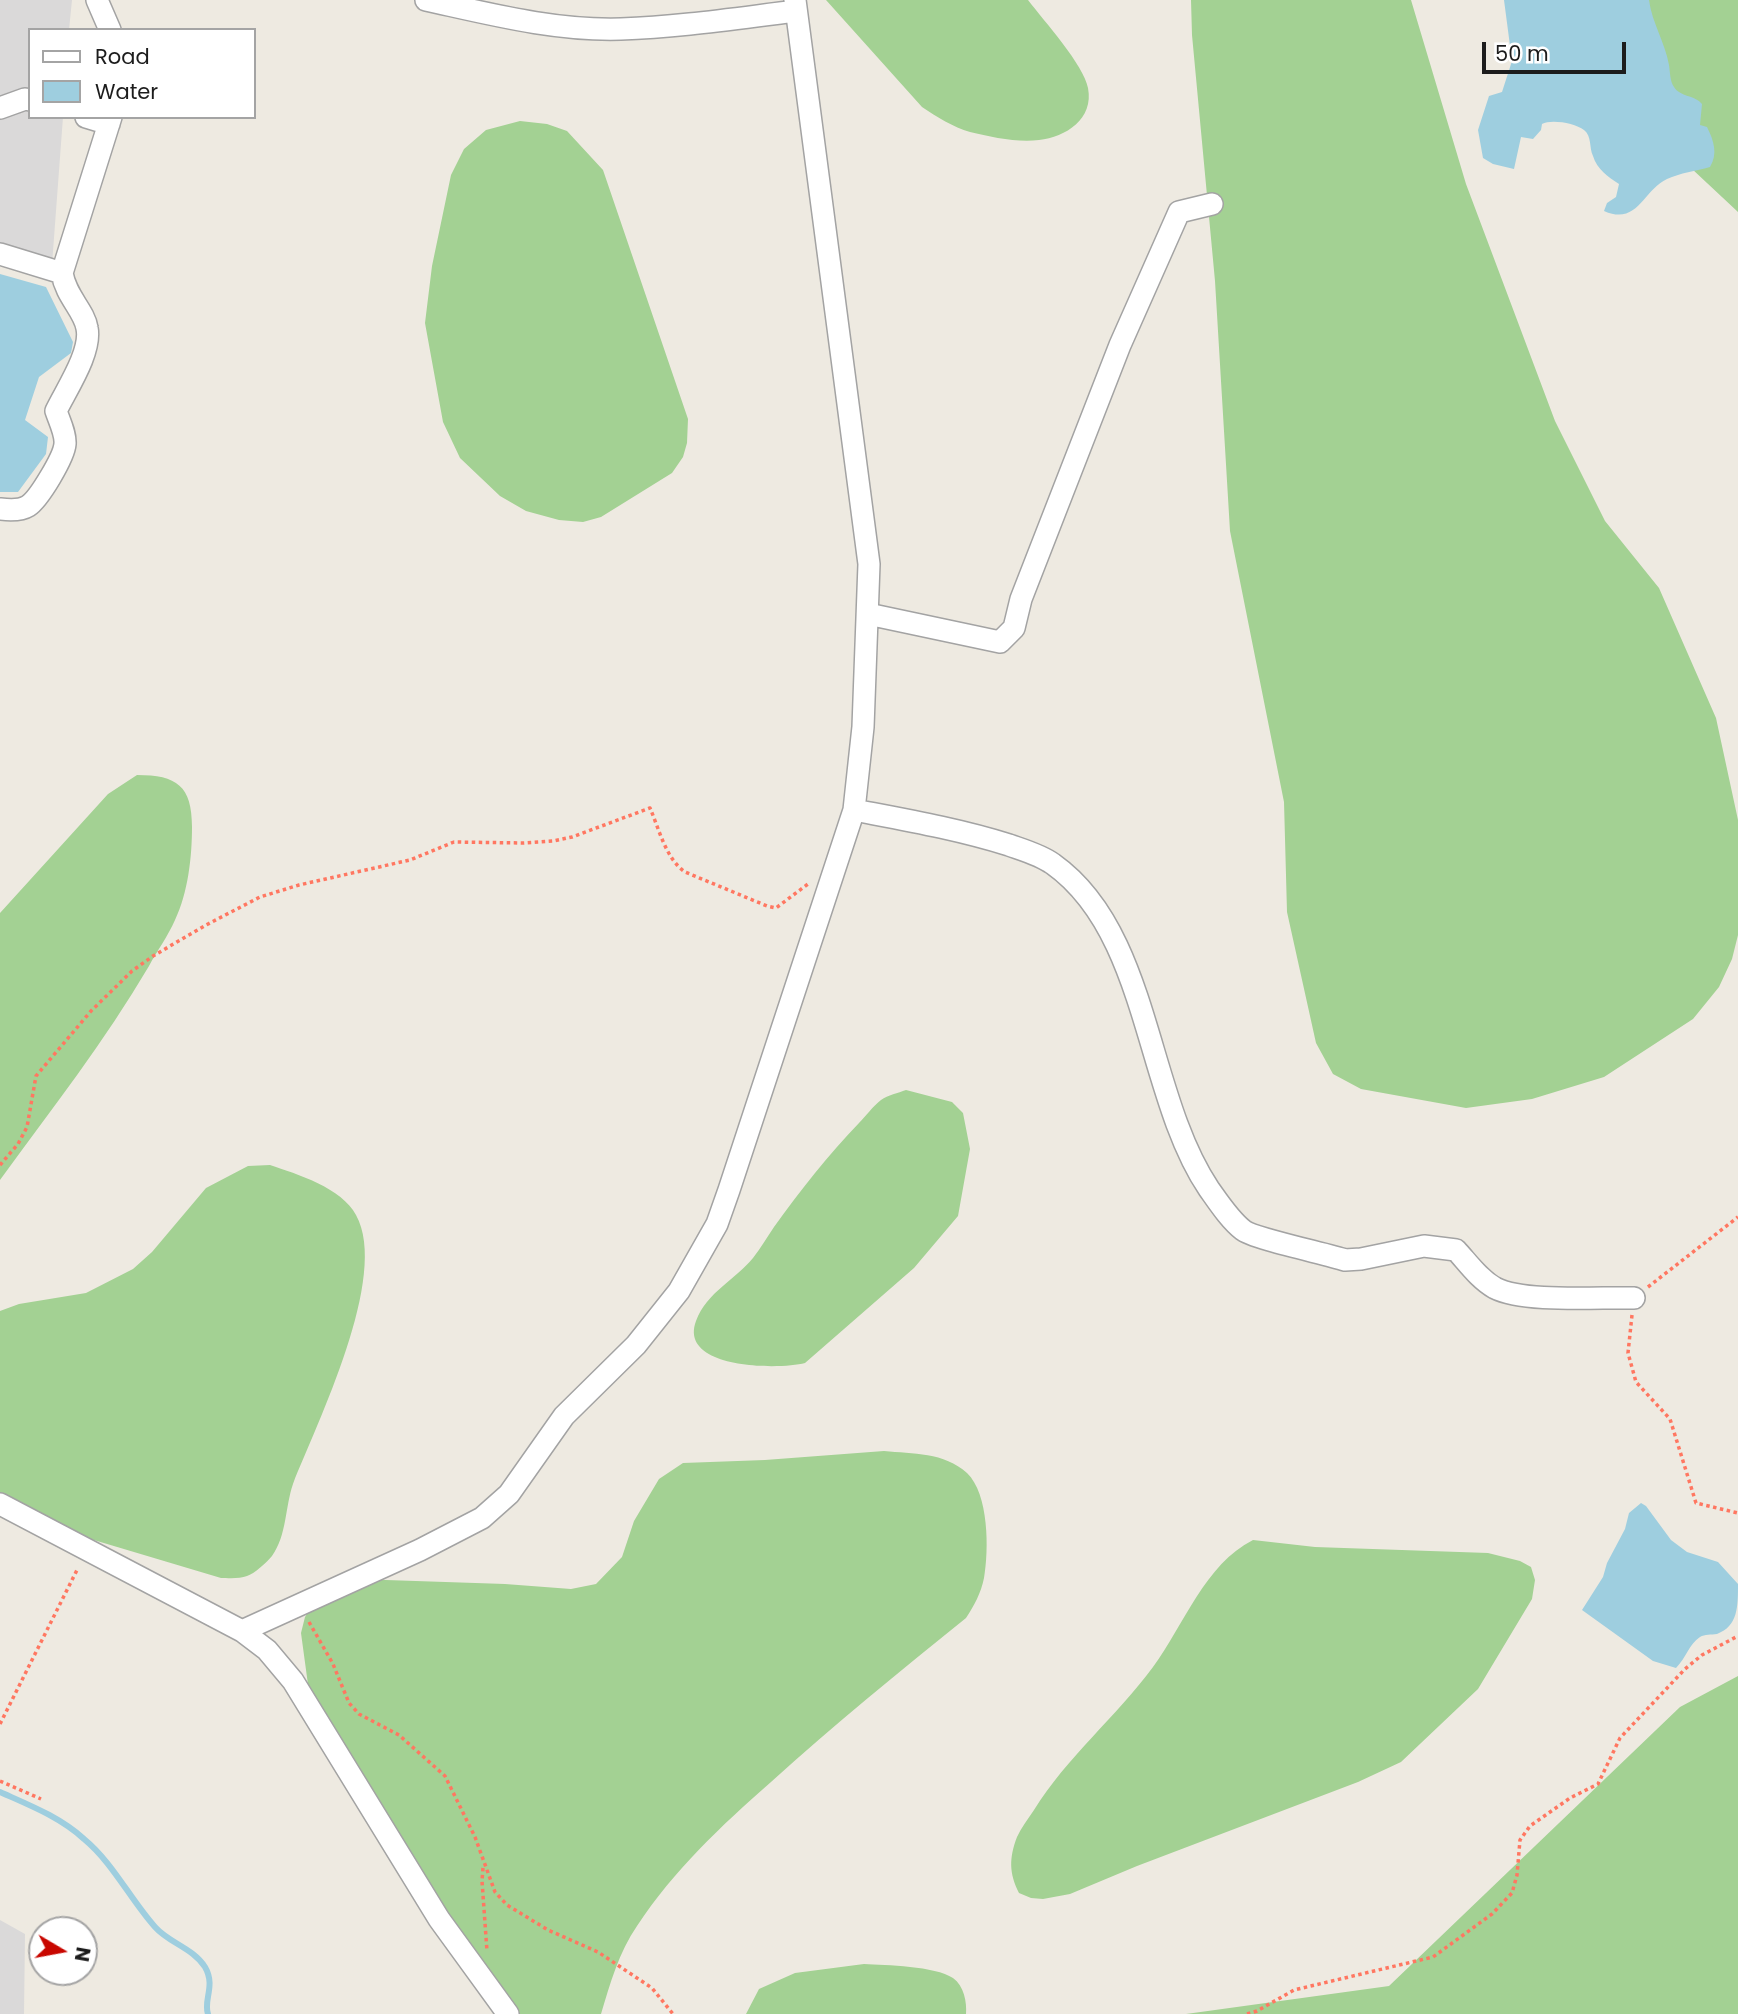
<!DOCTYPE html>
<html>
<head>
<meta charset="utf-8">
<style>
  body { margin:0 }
  #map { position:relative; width:1738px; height:2014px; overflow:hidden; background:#eeeae1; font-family:Poppins,sans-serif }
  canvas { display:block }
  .legend { position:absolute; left:28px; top:28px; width:228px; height:91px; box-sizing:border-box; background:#fff; border:2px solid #a4a4a4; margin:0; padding:9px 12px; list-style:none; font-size:21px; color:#1c1c1c }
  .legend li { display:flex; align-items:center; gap:14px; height:35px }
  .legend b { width:35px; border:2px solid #a4a4a4 }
  .north { position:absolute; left:28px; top:1916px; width:70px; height:70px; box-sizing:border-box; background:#fff; border:2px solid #a4a4a4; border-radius:50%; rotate:100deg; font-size:19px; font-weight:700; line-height:28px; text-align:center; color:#1c1c1c }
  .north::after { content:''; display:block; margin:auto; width:24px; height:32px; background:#c80700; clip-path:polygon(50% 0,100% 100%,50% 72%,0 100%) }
  .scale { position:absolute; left:1482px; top:42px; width:144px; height:32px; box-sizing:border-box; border:4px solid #1c1c1c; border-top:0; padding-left:9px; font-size:21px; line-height:24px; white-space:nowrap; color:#1c1c1c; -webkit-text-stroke:5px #fff; paint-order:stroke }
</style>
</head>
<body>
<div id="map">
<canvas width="1738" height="2014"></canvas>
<ul class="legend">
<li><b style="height:9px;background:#fff"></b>Road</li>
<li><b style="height:19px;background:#9ecedf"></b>Water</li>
</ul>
<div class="north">N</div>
<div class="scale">50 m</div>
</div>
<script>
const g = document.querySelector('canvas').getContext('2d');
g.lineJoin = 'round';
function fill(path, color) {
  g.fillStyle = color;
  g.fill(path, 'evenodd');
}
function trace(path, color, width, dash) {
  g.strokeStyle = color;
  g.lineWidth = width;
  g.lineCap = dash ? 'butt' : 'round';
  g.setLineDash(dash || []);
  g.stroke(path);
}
fill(new Path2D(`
  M0 0H72L69 30H30V117H63L51 278 0 262Z
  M0 1920 25 1934 24 2014H0Z`), '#dad9d9');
fill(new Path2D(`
  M826 0H1028C1044 21 1084 65 1088 88 1094 119 1066 137 1039 140 1018 143 991 137 970 132 953 127 937 117 922 107Z
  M1191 0H1411L1466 184 1555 421 1605 521 1659 588 1716 718 1738 820V935L1732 959 1719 987 1693 1019 1604 1077 1532 1099 1466 1108 1361 1089 1333 1074 1316 1043 1287 912 1284 802 1230 531 1215 281 1192 35Z
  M1610 0H1738V212L1676 154Z
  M520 121 547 124 567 131 603 170 688 419 687 443 683 457 672 473 601 517 583 522 559 520 526 511 500 496 460 458 443 422 425 323 432 266 451 175 464 149 486 130Z
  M137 775C177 775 192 786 192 827 192 857 188 893 175 920 168 936 157 951 149 966 105 1041 51 1110 0 1180V913L108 794Z
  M906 1090 952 1102 963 1113 970 1149 958 1216 914 1268 805 1363C778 1370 678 1369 696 1321 707 1292 735 1280 753 1258 761 1248 767 1237 774 1227 800 1191 828 1155 859 1123 866 1116 873 1106 881 1100 888 1095 898 1093 906 1090Z
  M270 1165C297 1174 342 1188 356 1215 390 1276 317 1423 293 1484 285 1507 287 1535 272 1556 267 1562 254 1574 247 1576 240 1579 228 1578 221 1578L0 1512V1311L19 1304 86 1293 133 1269 152 1252 206 1188 248 1166Z
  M884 1451C913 1454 944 1452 967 1473 989 1494 989 1550 984 1578 981 1593 974 1606 966 1618 900 1671 834 1725 771 1782 721 1826 674 1870 637 1926 619 1952 610 1984 601 2014H500L309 1692 301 1633 305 1617 323 1589 356 1579 505 1584 571 1589 596 1584 622 1557 634 1521 659 1479 683 1463 765 1460Z
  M1253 1540 1315 1547 1488 1553 1520 1561 1531 1567 1535 1580 1532 1599 1478 1689 1401 1762 1358 1782 1137 1866 1070 1894 1043 1899 1031 1898 1019 1893C1009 1873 1009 1858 1017 1837 1021 1828 1028 1819 1034 1810 1067 1757 1116 1717 1153 1667 1184 1625 1205 1564 1253 1540Z
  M1738 1676V2014H1186L1389 1986 1680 1707Z
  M864 1964C886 1965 935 1966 953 1978 964 1986 967 2002 966 2014H746L759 1989 795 1973Z`), '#a3d193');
fill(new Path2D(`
  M1504 0H1649C1652 23 1665 42 1669 65 1670 71 1670 82 1674 87 1680 97 1695 95 1702 104L1700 125 1707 127C1714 141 1718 154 1710 167 1696 171 1680 173 1667 179 1643 190 1638 226 1604 211L1607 203 1616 197 1619 184C1608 177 1597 169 1593 156 1589 148 1592 136 1584 130 1575 123 1551 119 1542 124L1541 130 1533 139 1521 137 1514 169 1493 164 1483 158 1478 130 1489 96 1502 92 1512 61Z
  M0 274 46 287 73 342 71 353 39 377 25 420 48 437 46 454 18 492H0Z
  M1641 1503 1646 1506 1671 1540 1687 1552 1718 1562 1738 1584C1738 1607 1738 1626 1717 1634 1711 1635 1705 1634 1700 1637 1689 1644 1686 1658 1676 1668L1653 1661 1582 1610 1603 1577 1607 1563 1625 1529 1629 1513Z`), '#9ecedf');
trace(new Path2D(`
  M0 1792C29 1805 60 1817 84 1839 113 1863 130 1899 155 1927 169 1943 193 1948 205 1967 216 1986 203 2000 208 2014`), '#9ecedf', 6);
const minor = new Path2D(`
  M97 0 110 30
  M426 0C490 14 555 31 621 29 680 27 738 18 796 11
  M0 108 25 99 30 100
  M86 117 109 124
  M0 254 62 273
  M0 509C8 510 20 511 28 506 39 499 64 457 65 444 66 434 59 420 56 411 66 390 92 352 87 328 84 310 66 297 62 273L111 117
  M868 614 1000 642 1014 628 1021 599 1120 345 1179 212 1212 204
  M854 810C906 820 958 829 1009 845 1023 850 1041 855 1053 864 1150 933 1145 1094 1209 1189 1219 1203 1230 1220 1243 1230 1252 1238 1327 1254 1345 1260L1361 1259 1424 1246 1456 1250C1468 1263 1479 1279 1495 1288 1524 1303 1599 1297 1634 1298
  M0 1504 242 1631 267 1650 293 1681 439 1919 508 2014
  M242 1631 420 1550 482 1518 509 1494 564 1416 636 1345 679 1291 717 1224 729 1190 854 810 863 727 869 564 795 0`);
trace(minor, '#a3a3a3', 24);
trace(new Path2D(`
  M0 1165 18 1144 27 1127 36 1076 91 1011 132 971 153 956 206 925 260 897 299 885 410 860 454 842 524 843 553 841 572 837 650 808C659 829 666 859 685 872L767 906 776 908 808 884
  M1648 1287 1738 1217
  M1632 1315 1628 1353 1636 1382 1670 1419 1696 1503 1738 1513
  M309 1622 333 1664 349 1703 359 1714 399 1735 445 1776 475 1837 495 1892 507 1905 548 1930 598 1952 652 1988 673 2014
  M0 1724 78 1568
  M0 1781 41 1799
  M483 1868 482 1881 487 1951
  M1247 2014 1257 2011 1294 1990 1433 1957 1492 1914 1512 1893 1517 1875 1520 1840 1530 1826 1570 1798 1598 1784 1620 1738 1685 1669 1702 1655 1738 1636`), '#ff7761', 3.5, [3.5, 3.5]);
trace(minor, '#fff', 21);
</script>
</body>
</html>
